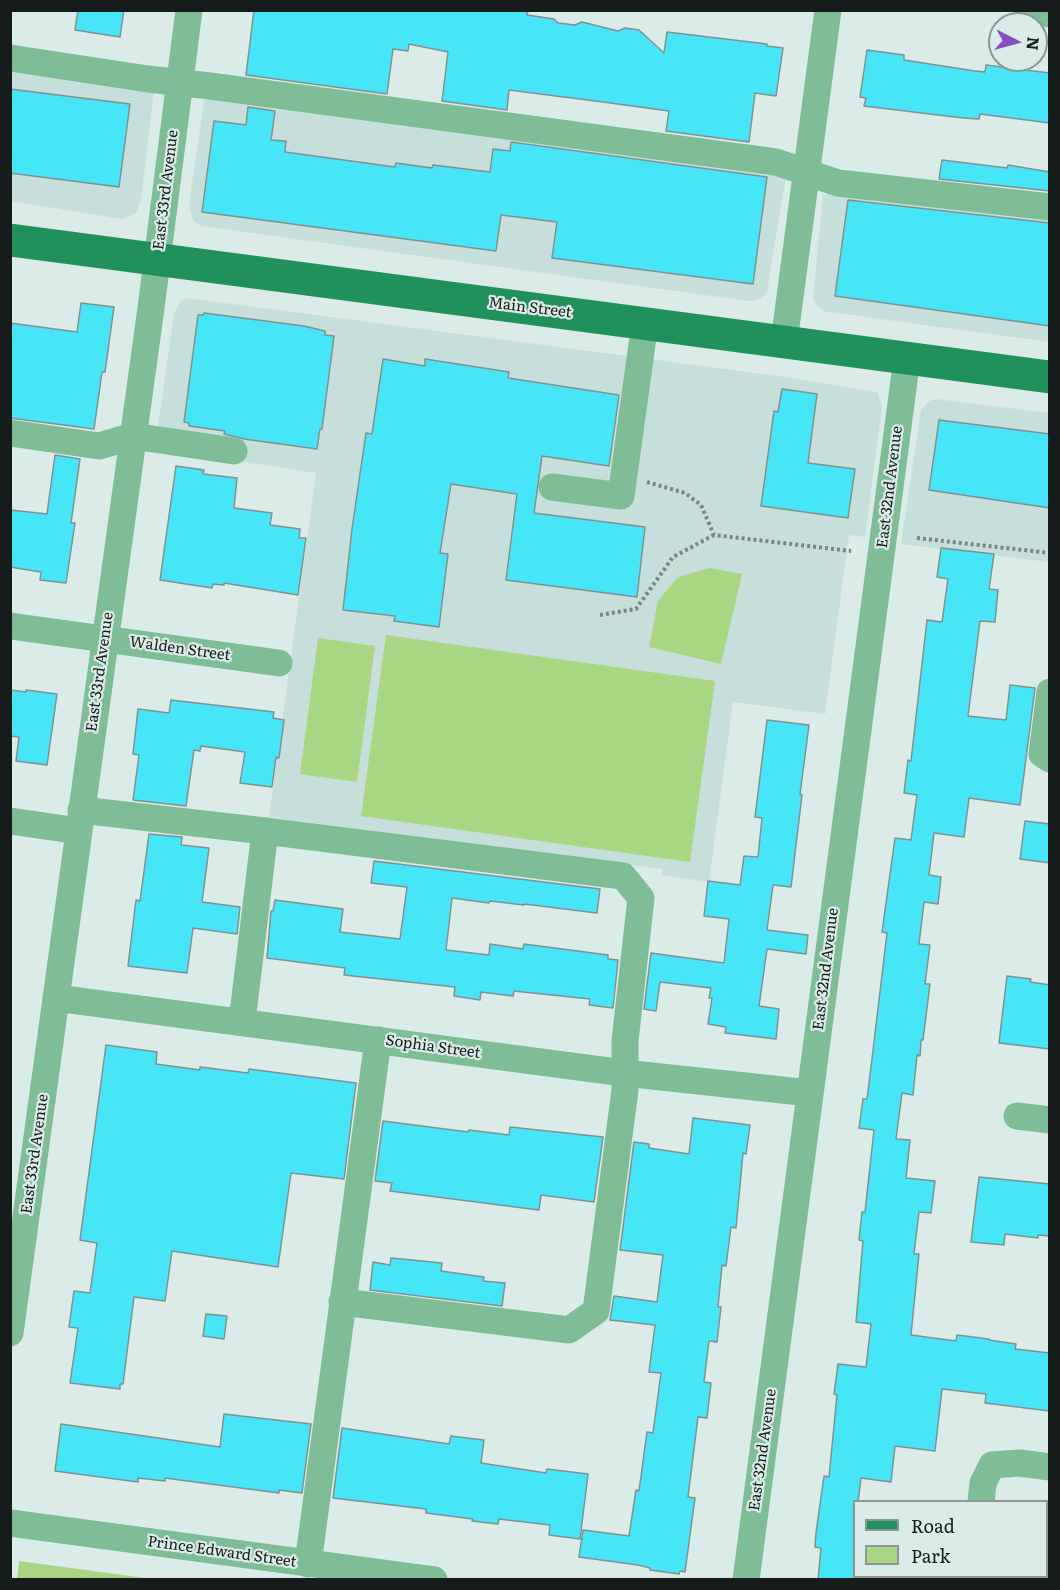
<!DOCTYPE html>
<html>
<head>
<meta charset="utf-8">
<style>
  body { margin:0 }
  #map { position:relative; width:1060px; height:1590px; overflow:hidden; background:#dbebe7; font-family:Literata,serif }
  canvas { display:block }
  .frame { position:absolute; inset:0; border:12px solid #161c1b; pointer-events:none }
  .legend { position:absolute; left:853px; top:1500px; width:195px; height:78px; box-sizing:border-box; background:#dbebe7; border:2px solid #8c9895; margin:0; padding:8px 10px; list-style:none; font-size:18px; color:#161c1b }
  .legend li { display:flex; align-items:center; gap:12px; height:30px }
  .legend b { width:30px; border:2px solid #8c9895 }
  .north { position:absolute; left:988px; top:12px; width:60px; height:60px; box-sizing:border-box; background:#dbebe7; border:2px solid #8c9895; border-radius:50%; rotate:96deg; font-size:16px; font-weight:700; line-height:24px; text-align:center; color:#161c1b }
  .north::after { content:''; display:block; margin:auto; width:21px; height:27px; background:#8a4cc2; clip-path:polygon(50% 0,100% 100%,50% 72%,0 100%) }
</style>
</head>
<body>
<div id="map">
<canvas width="1060" height="1590"></canvas>
<div class="frame"></div>
<ul class="legend">
<li><b style="height:8px;background:#20915a"></b>Road</li>
<li><b style="height:16px;background:#a8d682"></b>Park</li>
</ul>
<div class="north">N</div>
</div>
<script>
const g = document.querySelector('canvas').getContext('2d');
g.lineJoin = 'round';
function fill(path, color) {
  g.fillStyle = color;
  g.fill(path, 'evenodd');
}
function trace(path, color, width, dash) {
  g.strokeStyle = color;
  g.lineWidth = width;
  g.lineCap = dash ? 'butt' : 'round';
  g.setLineDash(dash || []);
  g.stroke(path);
}
function drawText(font, color, halo, rows, align = 'center') {
  g.font = font + ' Literata,serif';
  g.lineWidth = 4.5;
  g.setLineDash([]);
  g.textBaseline = 'middle';
  g.strokeStyle = halo;
  g.fillStyle = color;
  for (const [text, x, y, turn = 0] of rows) {
    g.save();
    g.translate(x, y);
    g.rotate((+turn || 0) * Math.PI / 180);
    g.textAlign = isNaN(turn) ? turn : align;
    if (halo) g.strokeText(text, 0, 0);
    g.fillText(text, 0, 0);
    g.restore();
  }
}
fill(new Path2D(`
  M10 70 154 91 141 200 136 213 122 219 11 201Z
  M205 95 786 175 767 292 761 298 755 301H748L201 226 193 220 189 204Z
  M841 187 1049 211V342L823 311 816 305 813 297 823 196Z
  M187 298 778 376 877 392 882 406 865 537 849 535 825 714 733 702 709 882 662 875V869L269 817 316 473 155 448 174 313 181 301Z
  M936 399 1049 413V562L901 544 921 410 929 401Z`), '#c7dfda');
fill(new Path2D(`
  M709 568 742 574 721 664 649 647 658 601 678 577Z
  M386 635 715 681 690 862 361 816Z
  M318 638 375 646 357 782 300 774Z
  M19 1561 153 1579H17Z`), '#a8d682');
const building = new Path2D(`
  M78 10H124L120 37 75 30Z
  M254 10H528L527 15 554 19 558 23 575 25 582 22 618 31 625 28 639 30 664 53 667 32 767 44V46L783 48 776 96 755 93 749 142 666 131 669 111 603 102 509 90 507 110 442 101 448 52 409 44 408 51 393 49 387 94 246 75Z
  M867 50 904 55V60L975 71 985 72 986 65 1050 73V123L980 114 979 119 963 118 864 106 866 98 860 97Z
  M10 89 130 104 119 187 10 173Z
  M248 107 275 111 271 140 286 141 285 152 395 167 396 163 432 168 433 165 490 172 493 149 510 151 511 142 767 177 753 284 552 258 557 222 501 215 496 251 202 212 214 121 246 125Z
  M942 160 1007 168 1008 165 1050 172V191L939 179Z
  M848 200 1050 223V326L835 296Z
  M81 303 114 307 105 372H102L94 429 10 418V323L77 332Z
  M204 313 304 326 325 331V335L334 336 322 429H320L317 449 244 439 224 434 225 431 189 426V423L184 422 198 315H203Z
  M383 359 425 366V359L509 372 508 378 619 395 609 466 542 456 534 513 645 527 637 597 506 580 517 494 451 484 440 553 448 554 439 627 394 621 395 616 343 610 352 529 366 433 372 434Z
  M782 389 817 394 808 463 855 469 848 518 761 506 774 411 778 412Z
  M939 420 1050 434V508L929 490Z
  M55 455 80 459 71 523H75L66 583 40 580 41 572 10 567V510L47 514Z
  M176 466 204 470 203 474 237 478 234 508 272 513 270 525 300 529 299 538H306L298 595 224 583V585L213 584 212 588 160 580Z
  M941 548 994 554 989 589 998 590 995 622 980 621 968 716 1006 720 1010 685 1035 688 1020 805 969 798 964 837 934 833 929 875 941 877 938 904 924 902 919 944 930 945 925 984H930L923 1040H921L920 1056 917 1055 913 1095 902 1093 896 1139 910 1140 906 1178 935 1181 931 1213 919 1212 914 1254H919L911 1335 956 1341 957 1335 989 1339V1340L1016 1344 1015 1349 1050 1353V1411L985 1403 986 1394 942 1389 935 1451 895 1446 891 1482 861 1478 858 1502H855V1580H818L821 1548 815 1547 816 1533 824 1476 829 1477 837 1395 834 1394 838 1364 866 1367 871 1324 856 1322 863 1241 859 1240 862 1212H865L874 1130 859 1128 863 1099H867L872 1059 887 933 882 932 895 838 911 840 917 795 904 793 908 760 911 761 927 620 942 622 948 579 937 577Z
  M10 690 26 692V690L57 694 47 765 16 761 19 737 10 736Z
  M171 700 274 712 273 718 284 720 279 758 276 757 272 787 240 783 245 752 201 746 200 751 194 750 186 806 133 800 139 755 133 754 138 709 169 713Z
  M767 720 809 725 800 794 802 795 791 887 773 885 767 930 808 935 806 954 767 949 759 1006 779 1009 776 1039 725 1033 726 1027 708 1024 712 998H709L711 988 660 982 656 1011 644 1009 651 953 724 963 729 919 704 916 708 881 740 885 744 856 758 857 762 818 755 817Z
  M1025 821 1050 824V863L1020 859Z
  M149 834 182 837 181 845 209 848 202 902 240 907 237 934 193 928 187 973 128 966 136 900 140 901Z
  M374 861 600 889 597 913 524 904V905L490 901 489 903 452 898 446 950 489 955 490 944 523 949 524 944 608 955V959L618 960 613 1008 589 1005 590 999 514 991 513 996 481 992 480 1000 454 996 455 987 344 975 345 968 267 958 271 911H273L275 900 343 909 340 932 400 939 407 887 371 883Z
  M1007 976 1031 979 1030 982 1050 985V1049L999 1043Z
  M106 1045 157 1052 156 1064 200 1070V1067L248 1073 249 1069 356 1083 344 1179 291 1173 278 1267 172 1251 165 1301 134 1297 123 1384H120V1389L70 1383 78 1328 69 1327 74 1291 90 1293 97 1243 80 1240Z
  M693 1118 750 1125 746 1154 743 1153 736 1228 731 1227 726 1266 722 1265 718 1307H721L717 1342 709 1341 704 1382 711 1383 707 1418 698 1417 688 1497 695 1498 685 1572 680 1571 679 1574 650 1570V1568L638 1565 579 1557 583 1530 629 1536 636 1490 639 1491 647 1432 653 1433 661 1373 649 1372 655 1325 610 1320 614 1296 657 1302 663 1255 620 1250 634 1142 649 1144V1148L689 1154Z
  M383 1121 468 1132 469 1130 509 1135 510 1127 603 1137 594 1202 541 1195 539 1210 390 1191 392 1183 375 1181Z
  M979 1177 1050 1184V1236L1038 1235V1238L1005 1234 1004 1245 971 1242Z
  M391 1258 442 1263 441 1271 484 1277 483 1281 505 1283 502 1306 370 1290 373 1262 390 1265Z
  M206 1314 227 1316 224 1339 203 1336Z
  M224 1414 311 1424 302 1493 279 1490V1493L165 1478V1481L138 1478V1482L55 1471 61 1424 220 1447Z
  M342 1428 449 1444 451 1436 484 1440 481 1463 546 1473 547 1469 588 1474 580 1539 549 1535 550 1525 499 1519 498 1524 472 1521 473 1519 426 1513V1509L333 1498Z`);
fill(building, '#46e6f8');
trace(building, '#819092', 1.5);
trace(new Path2D(`
  M647 482 685 493 701 505 714 535 851 551
  M917 538 1050 553
  M600 615 636 609 673 557 714 535`), '#7b8683', 4, [3, 3]);
trace(new Path2D(`
  M1027 10 1050 14
  M10 58 148 79 210 86 776 162 838 183 1050 207
  M784 342 828 10
  M10 433 99 446 133 436 234 451
  M552 487 621 496 645 323
  M10 626 279 663
  M1050 692 1042 754 1050 759
  M81 810 265 831 623 876 641 898 625 1041V1090L596 1311 569 1330 342 1302
  M10 821 79 831
  M56 998 624 1073 810 1093
  M242 1022 265 831
  M1017 1116 1050 1120
  M10 1333 151 308 189 10
  M981 1502 983 1483 992 1465 1019 1463 1050 1467
  M10 1523 434 1580
  M308 1564 378 1040
  M746 1580 907 358
  M970 1580V1576`), '#7ebd96', 27);
trace(new Path2D(`
  M10 240 1050 377`), '#20915a', 33);
drawText('15px', '#161c1b', '#dbebe7', [
  ["East 33rd Avenue",166,190,-83],
  ["Main Street",530,308,7],
  ["East 32nd Avenue",890,487,-83],
  ["Walden Street",180,649,8],
  ["East 33rd Avenue",100,672,-82],
  ["East 32nd Avenue",826,969,-83],
  ["Sophia Street",433,1047,8],
  ["East 33rd Avenue",35,1154,-82],
  ["East 32nd Avenue",763,1450,-82],
  ["Prince Edward Street",222,1552,8]
]);
</script>
</body>
</html>
